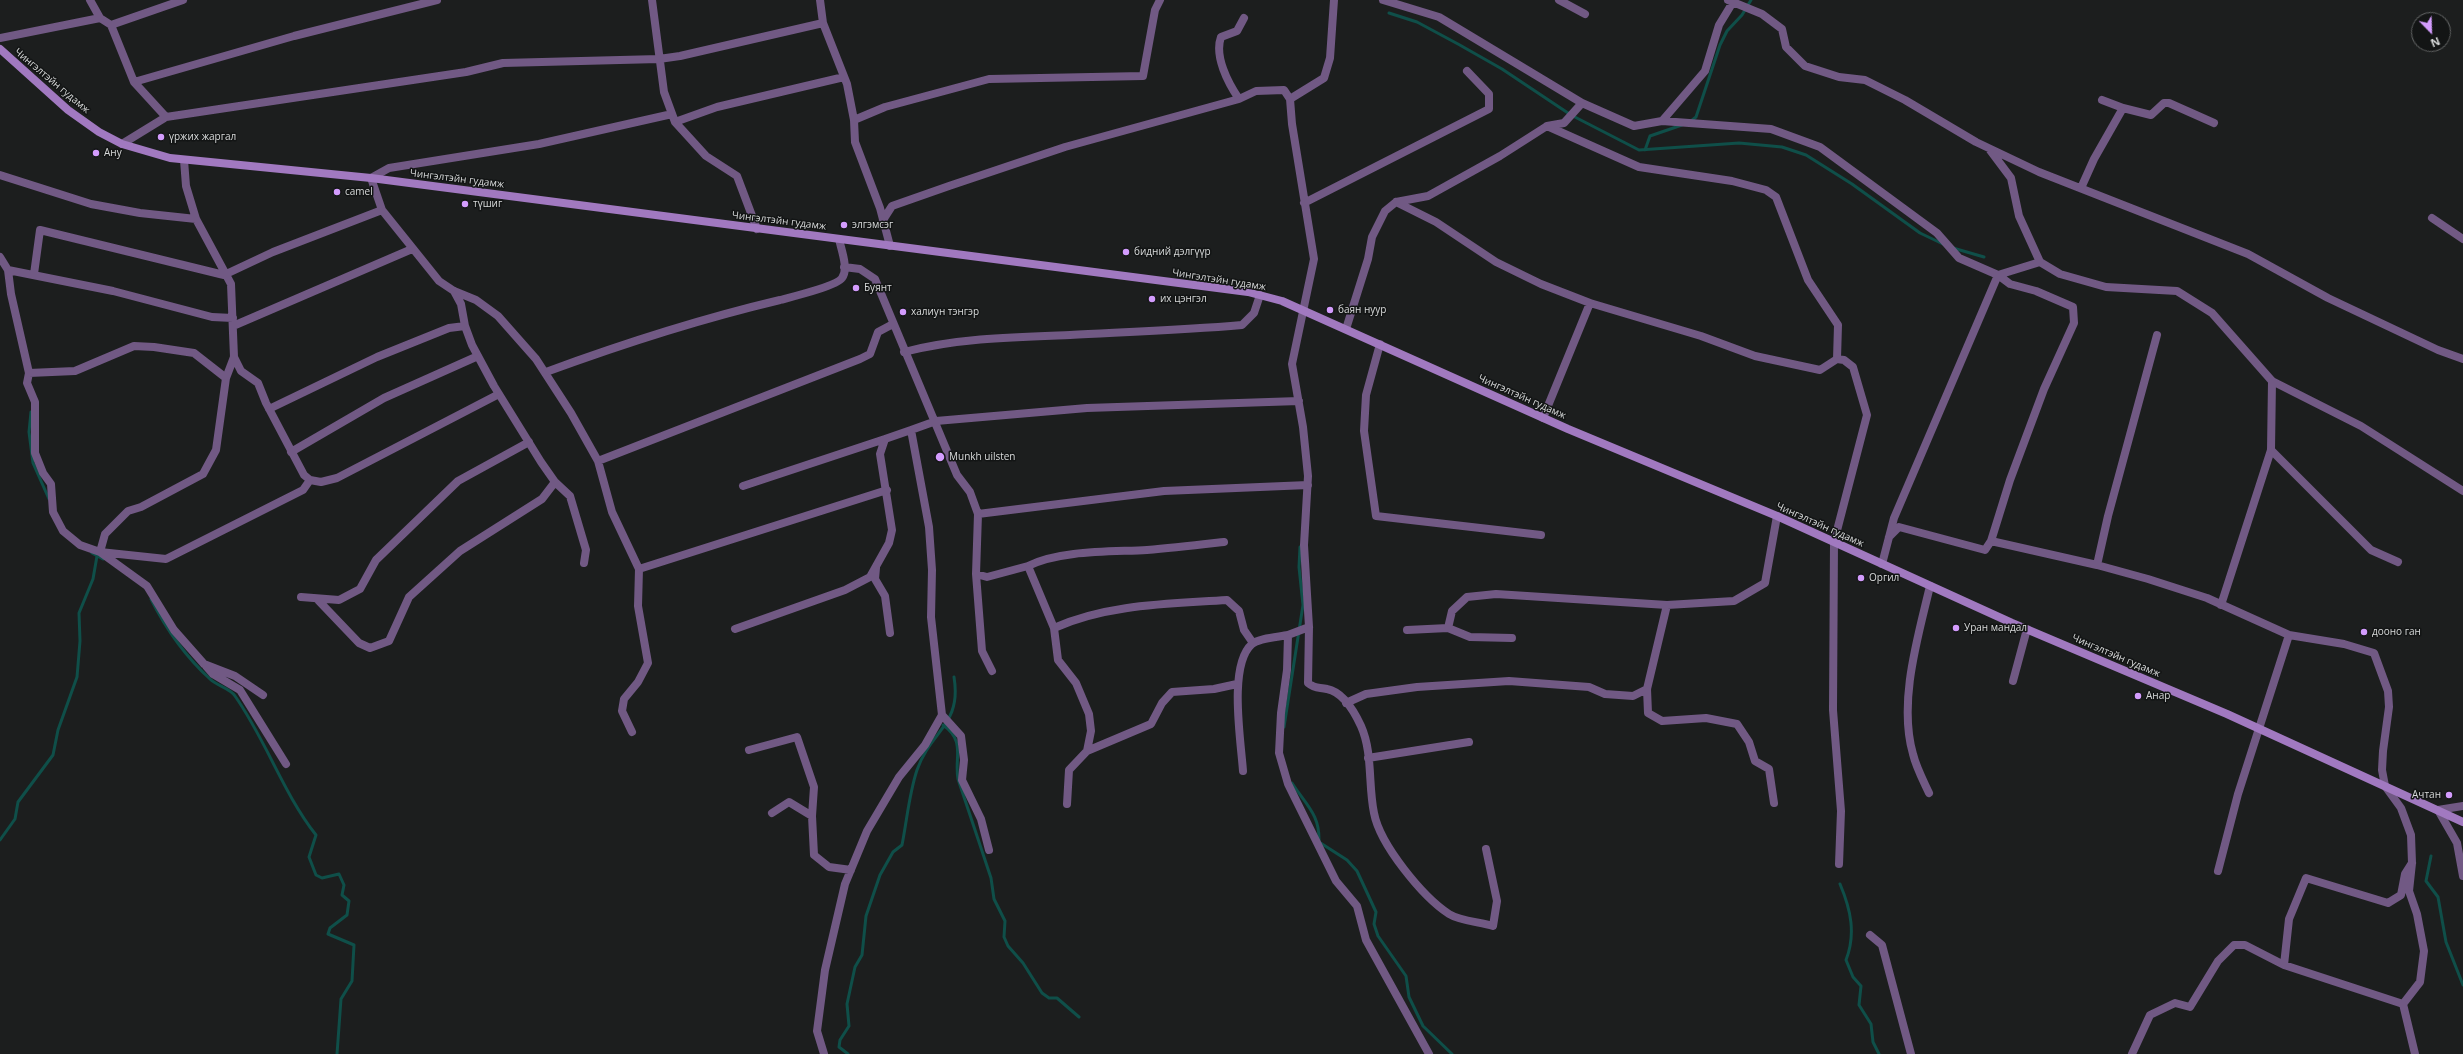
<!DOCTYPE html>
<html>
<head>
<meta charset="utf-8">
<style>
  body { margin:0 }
  #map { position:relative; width:2463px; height:1054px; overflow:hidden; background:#1c1e1e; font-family:"Open Sans",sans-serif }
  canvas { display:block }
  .north { position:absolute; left:2411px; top:12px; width:40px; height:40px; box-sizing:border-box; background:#131515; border:1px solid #626464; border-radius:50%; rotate:157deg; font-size:11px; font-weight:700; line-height:16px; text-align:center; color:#d8dada }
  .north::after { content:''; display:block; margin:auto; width:14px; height:18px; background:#d39cfd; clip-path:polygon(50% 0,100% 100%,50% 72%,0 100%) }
</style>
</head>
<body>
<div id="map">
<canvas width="2463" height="1054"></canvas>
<div class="north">N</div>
</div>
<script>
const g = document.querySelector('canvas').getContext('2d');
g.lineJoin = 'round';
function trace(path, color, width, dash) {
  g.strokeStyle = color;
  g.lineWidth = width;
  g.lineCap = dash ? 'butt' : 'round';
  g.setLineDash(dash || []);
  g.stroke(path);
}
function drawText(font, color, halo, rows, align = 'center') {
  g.font = font + ' "Open Sans",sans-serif';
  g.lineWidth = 3;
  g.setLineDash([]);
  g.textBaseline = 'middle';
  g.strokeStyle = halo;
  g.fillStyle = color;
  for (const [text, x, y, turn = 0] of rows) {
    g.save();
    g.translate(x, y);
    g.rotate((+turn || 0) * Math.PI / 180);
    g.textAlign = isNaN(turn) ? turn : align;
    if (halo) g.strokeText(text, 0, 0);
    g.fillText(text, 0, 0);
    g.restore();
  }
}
trace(new Path2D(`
  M1389 13 1417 22 1458 44 1502 69 1571 115 1639 150 1739 143 1782 147 1806 155 1852 184 1920 233 1943 244
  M1691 121 1696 117 1720 45 1727 31 1742 15 1751 0
  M1645 150 1650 136 1682 125
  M1953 248 1984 257
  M31 412 29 432 33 463 49 499
  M92 553 103 559
  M151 599C166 629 185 656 210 679 217 686 230 688 235 696 266 740 283 793 316 835L309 857 316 875 322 878 339 874 344 885 342 895 349 901 347 915 330 928 328 934 354 945 352 981 341 999 337 1054
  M943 725C966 741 954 758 958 779L991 878 994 899 1005 921 1004 937 1008 946 1023 963 1042 993 1049 998H1057L1079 1017
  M1284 727 1303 605 1299 567 1300 547
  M1292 783C1306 805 1320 814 1319 842L1347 860 1357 871 1376 912 1374 924 1378 936 1406 976 1409 997 1423 1026 1452 1054
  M0 840 15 819 18 802 53 755 58 730 77 677 80 641 79 613 93 579 97 556
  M2431 856 2426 881 2438 897 2446 942 2463 985
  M1840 884C1851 910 1856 934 1846 960L1853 977 1861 986 1859 1005 1871 1024 1873 1042 1879 1054
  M848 1054 839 1047 840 1040 849 1026 847 1004 855 967 862 955 866 916 880 875 893 852 902 845C907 820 909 794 917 770 931 730 962 725 954 677`), '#0f4f49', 3);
trace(new Path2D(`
  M90 0 100 18 111 25 134 82 166 117
  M652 0 664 92 675 122 706 156 737 176 757 229
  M820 0 823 23 847 84 854 120 855 142 880 208 890 246
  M1334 0 1330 58 1324 78 1290 99 1292 124 1314 259 1292 364 1303 427 1308 476 1304 545 1309 627 1308 683C1315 689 1319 687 1327 689 1343 692 1355 713 1361 726 1373 753 1368 785 1374 813 1380 845 1423 897 1449 914 1460 921 1480 922 1493 926L1497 901 1486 849
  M1383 0 1439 17 1582 103
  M1559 0 1585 14
  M1728 0 1762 14 1782 29 1786 47 1805 66 1839 77 1865 80 1905 100 1976 142 2039 172 2248 254 2328 298 2438 350 2463 359
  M1244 18 1237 31 1221 37C1214 56 1228 83 1239 99L1256 91 1284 90 1290 99
  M111 25 183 0
  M0 38 100 18
  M134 82 294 36 437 0
  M2102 100 2123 108
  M854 120 885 107 989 79 1143 76 1155 10 1160 0
  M1662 121 1771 129 1820 147 1937 233 1959 258 1998 275 2010 284 2036 291 2073 307 2074 323 2044 389 2010 480 1991 541
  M675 122 717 107 844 77
  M1547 126 1564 123 1582 103 1634 126 1662 121 1705 71 1719 25 1733 2
  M122 144 166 117 466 72 503 63 659 59 680 56 823 23
  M1990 150 2011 178 2019 216 2040 262 2060 274 2106 287 2177 291 2212 313 2272 381 2361 426 2463 491
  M184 160 186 186 196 219 231 284 234 357 226 378 216 450 203 474 141 507 128 511 105 534 100 552 166 559 303 490 310 480
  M0 175 91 204 140 213 196 219
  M2081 188 2094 159 2123 108 2151 115 2164 103H2169L2214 123
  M1304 203 1489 109V94L1467 71
  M2432 218 2463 239
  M883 220 892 206 949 186 1065 147 1239 99
  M0 257 8 270 11 294 29 373 27 383 35 402V453L43 473 51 484 53 512 63 531 80 545 100 552 147 586 174 630 204 664 235 676 263 695
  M844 267 860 269 875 279 957 475 970 492 978 514 976 574 987 577 1028 566 1054 628 1058 660 1076 683 1089 714 1091 731 1087 751
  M8 270 113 291 212 317 233 318
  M34 274 40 230 224 275 273 252 382 210
  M454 291 461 304 465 326 472 345 494 386 541 462 555 482 570 496 586 550 584 563
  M233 326 412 249
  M1346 329 1368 259 1372 237 1385 211 1396 202 1428 196 1500 156 1547 126 1639 167 1732 181 1766 190 1776 197 1808 280 1838 325 1837 359 1820 370 1755 356 1701 336 1590 303 1541 284 1496 262 1436 222 1396 202
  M1380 344 1366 395 1364 431 1376 516 1541 535
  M904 352C958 338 1015 337 1070 335 1127 332 1185 330 1242 325L1254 313 1260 295
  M234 357 241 371 258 383 266 403 304 475 310 480 321 482 337 478 499 394
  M1837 359 1844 360 1853 367 1867 415 1834 542 1833 710 1841 811 1839 864
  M546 372C622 344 700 319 780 300 791 297 837 286 842 278 849 269 841 249 839 239
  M29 373 75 371 134 346 154 347 194 353 226 378
  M269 409 377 357 449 328 465 326
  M1543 418 1590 303
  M2271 450 2371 550 2398 562
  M291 452 384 398 478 356
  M598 461 860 359 870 354 878 332 893 324
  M743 486 885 439
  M978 514 1164 491 1308 485
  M1889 537 1899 527 1985 550 1991 541 2097 565 2148 579 2207 598 2289 635 2344 644 2374 653 2388 691 2389 707 2383 751 2382 770 2385 786 2401 808 2411 835 2412 863 2409 891 2417 914 2424 951 2420 982 2403 1004 2284 965 2289 919 2306 878 2388 903 2401 895 2405 874 2412 863
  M1882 564 1894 518 1998 275 2040 262
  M2097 565 2108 516 2157 335
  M1028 566C1060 550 1111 552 1147 550 1173 548 1198 545 1224 542
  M876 568 875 579 885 596 890 633
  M639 569 887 490
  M976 574 982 651 992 671
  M301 597 339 600 360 589 376 560 458 481 529 442
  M317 599 359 643 370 648 389 641 409 597 460 551 542 499 555 482
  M1667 605 1647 689 1648 713 1662 721 1706 718 1737 724 1749 742 1755 761 1769 769 1774 803
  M2221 605 2271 450 2272 381
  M1309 627 1288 635 1287 670 1281 713 1279 753 1288 784 1336 881 1357 906 1366 940 1429 1054
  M1054 628C1107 604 1169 604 1227 600L1239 611 1244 630 1253 643
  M1448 628 1452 611 1467 597 1496 594 1667 605 1734 601 1765 583 1777 516
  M735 629 845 590 870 577 889 543 892 530 880 454 885 439 911 430
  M1407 630 1448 628 1470 637 1512 638
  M206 666 213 674 240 690 286 764
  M2013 681 2027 629
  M1346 703 1366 694 1417 687 1509 681 1589 687 1605 694 1633 696 1647 689
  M942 715 961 736 964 760 962 780 981 819 989 850
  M632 732 622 711 624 699 638 682 648 663 638 606 639 569 612 512 598 461 571 413 536 359 498 316 476 300 454 291 439 281 382 210 371 178 389 168 539 144 672 114
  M749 750 797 737 814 787 812 816
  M1368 758 1469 742
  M1243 771C1241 741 1228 665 1252 644 1259 638 1278 637 1288 635
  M1929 793C1923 780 1916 767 1913 754 1898 702 1918 637 1930 586
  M1067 804 1069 770 1087 751 1151 724 1162 703 1172 692 1214 689 1237 684
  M2463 806 2438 810 2457 843 2463 876
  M772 813 789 802 812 816 814 855 829 867 851 870
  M2218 871 2238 794 2289 635
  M1870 935 1882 945 1911 1054
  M2403 1004 2415 1054
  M824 1054 817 1031 825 970 845 884 867 831 899 777 925 745 942 715 931 617 932 570 929 527 911 430 936 421 1087 408 1299 401
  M2132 1054 2150 1015 2175 1003 2190 1007 2218 961 2234 945H2245L2284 965`), '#715984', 8);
trace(new Path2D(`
  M0 49 68 110 99 132 122 144 170 158 371 178 1248 292 1282 301 1568 429 1777 516 2012 623 2227 714 2463 822`), '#a179c0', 8);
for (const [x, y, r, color] of [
  [161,137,4,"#d39cfd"],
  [96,153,4,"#d39cfd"],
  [337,192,4,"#d39cfd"],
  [465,204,4,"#d39cfd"],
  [844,225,4,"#d39cfd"],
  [1126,252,4,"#d39cfd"],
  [856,288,4,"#d39cfd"],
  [1152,299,4,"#d39cfd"],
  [1330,310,4,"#d39cfd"],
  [903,312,4,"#d39cfd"],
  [940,457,5,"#d39cfd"],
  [1861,578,4,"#d39cfd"],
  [1956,628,4,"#d39cfd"],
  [2364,632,4,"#d39cfd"],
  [2138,696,4,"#d39cfd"],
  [2449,795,4,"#d39cfd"]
]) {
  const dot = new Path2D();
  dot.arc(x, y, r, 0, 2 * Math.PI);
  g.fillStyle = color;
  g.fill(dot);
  trace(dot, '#131515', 1.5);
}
drawText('10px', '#d8dada', '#131515', [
  ["Чингэлтэйн гудамж",52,81,40],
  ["Чингэлтэйн гудамж",457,179,7],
  ["Чингэлтэйн гудамж",779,221,7],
  ["Чингэлтэйн гудамж",1219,280,9],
  ["Чингэлтэйн гудамж",1522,397,24],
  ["Чингэлтэйн гудамж",1820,525,24],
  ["Чингэлтэйн гудамж",2116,656,23]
]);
drawText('10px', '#d8dada', '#131515', [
  ["үржих жаргал",169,137],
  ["Ану",104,153],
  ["camel",345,192],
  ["түшиг",473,204],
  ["элгэмсэг",852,225],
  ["бидний дэлгүүр",1134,252],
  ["Буянт",864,288],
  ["их цэнгэл",1160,299],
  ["баян нуур",1338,310],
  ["халиун тэнгэр",911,312],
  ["Munkh uilsten",949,457],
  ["Оргил",1869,578],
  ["Уран мандал",1964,628],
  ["дооно ган",2372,632],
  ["Анар",2146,696],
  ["Ачтан",2441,795,"right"]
], 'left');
</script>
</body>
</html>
